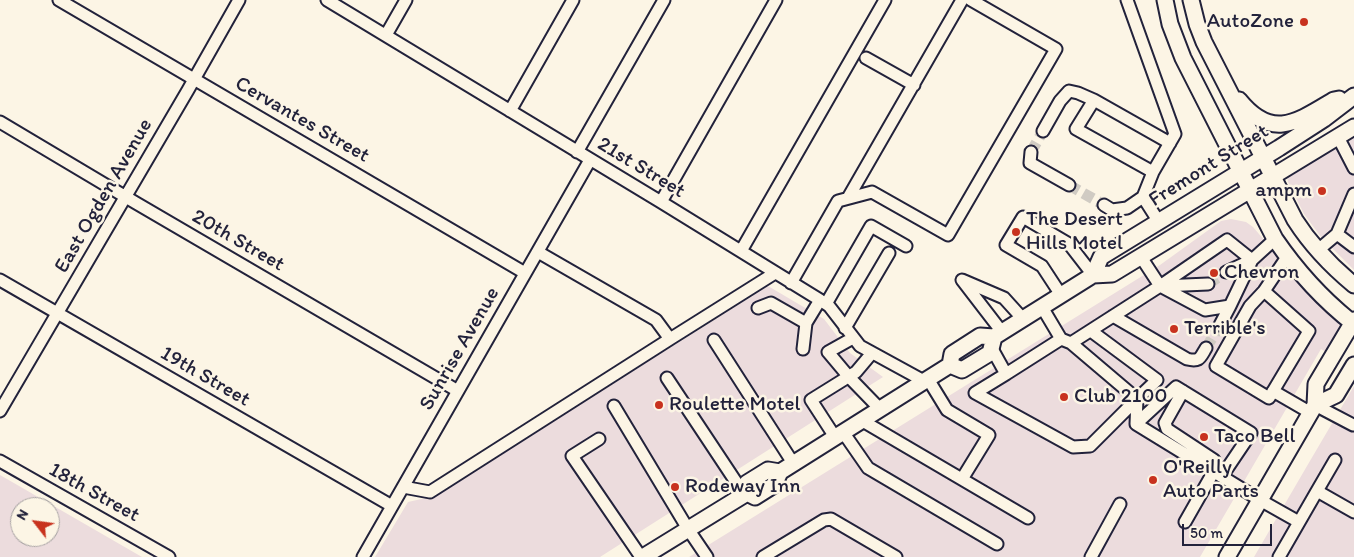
<!DOCTYPE html>
<html>
<head>
<meta charset="utf-8">
<style>
  body { margin:0 }
  #map { position:relative; width:1354px; height:557px; overflow:hidden; background:#fcf5e5; font-family:Itim,sans-serif }
  canvas { display:block }
  .north { position:absolute; left:10px; top:497px; width:50px; height:50px; box-sizing:border-box; background:#fcf5e5; border:1px solid #a5a1a1; border-radius:50%; rotate:300deg; font-size:14px; font-weight:700; line-height:20px; text-align:center; color:#22223b }
  .north::after { content:''; display:block; margin:auto; width:18px; height:22px; background:#c8321e; clip-path:polygon(50% 0,100% 100%,50% 72%,0 100%) }
  .scale { position:absolute; left:1182px; top:524px; width:90px; height:22px; box-sizing:border-box; border:2px solid #22223b; border-top:0; padding-left:6px; font-size:15px; line-height:18px; white-space:nowrap; color:#22223b; -webkit-text-stroke:4px #fcf5e5; paint-order:stroke }
</style>
</head>
<body>
<div id="map">
<canvas width="1354" height="557"></canvas>
<div class="north">N</div>
<div class="scale">50 m</div>
</div>
<script>
const g = document.querySelector('canvas').getContext('2d');
g.lineJoin = 'round';
function fill(path, color) {
  g.fillStyle = color;
  g.fill(path, 'evenodd');
}
function trace(path, color, width, dash) {
  g.strokeStyle = color;
  g.lineWidth = width;
  g.lineCap = dash ? 'butt' : 'round';
  g.setLineDash(dash || []);
  g.stroke(path);
}
function drawText(font, color, halo, rows, align = 'center') {
  g.font = font + ' Itim,sans-serif';
  g.lineWidth = 5;
  g.setLineDash([]);
  g.textBaseline = 'middle';
  g.strokeStyle = halo;
  g.fillStyle = color;
  for (const [text, x, y, turn = 0] of rows) {
    g.save();
    g.translate(x, y);
    g.rotate((+turn || 0) * Math.PI / 180);
    g.textAlign = isNaN(turn) ? turn : align;
    if (halo) g.strokeText(text, 0, 0);
    g.fillText(text, 0, 0);
    g.restore();
  }
}
fill(new Path2D(`
  M1354 136V270L1321 237 1304 214 1288 182 1287 175H1293Z
  M1231 219 1246 222 1253 227 1289 269 1343 319 1326 352 1321 349 1200 557H689L1160 265 1221 221Z
  M768 286 824 319 850 353 883 377 600 557H375L408 502 435 496Z
  M1354 386V557H1254L1307 466Z
  M0 475 142 557H0ZM20 507H50V537H20Z`), '#ecdcdd');
trace(new Path2D(`
  M1031 152 1043 131
  M1069 185 1104 205
  M1208 284 1226 272
  M1206 348 1220 325`), '#d0cbc3', 11, [11, 5.5]);
const minor = new Path2D(`
  M59 0 525 273
  M327 0 661 202 820 300 829 306 860 346 924 381
  M1127 0 1175 134 1153 172 1143 197 1159 222
  M386 35 406 0
  M866 58 914 85
  M510 111 573 0
  M0 122 136 203 458 391
  M1043 131 1060 101 1069 91 1078 93 1094 100
  M1338 137 1354 168
  M577 152 664 0
  M1031 152 1030 163 1069 185
  M1153 172 1076 129 1094 100 1170 143
  M848 198 962 0
  M661 202 776 0
  M1104 205 1112 210 1127 208 1143 197
  M1337 234 1354 247
  M741 251 885 0
  M1317 251 1337 234 1354 194
  M538 252 656 320 670 339 775 273
  M1141 257 1160 286 1205 310 1230 306 1252 260
  M1226 272 1252 260
  M0 280 392 506
  M791 283 838 201 872 192 948 235 1056 49 971 0
  M1162 286 1208 284
  M1264 291 1309 331 1269 398 1216 366 1250 306 1264 291 1287 257
  M1061 295 1042 266 1006 245 1023 217 1069 244 1093 275
  M826 304 871 226 906 246
  M1042 307 1061 339
  M758 308 771 303 806 323 820 300
  M1113 316 1187 359C1200 362 1200 358 1206 348
  M1220 325 1230 306
  M845 328 889 253
  M1091 331 1157 380 1137 399 1136 424 1260 500 1299 522
  M1002 332 962 280 1004 298 1023 319
  M853 338 828 352 849 377 880 409
  M714 340 793 463
  M1071 343 1160 286 1227 240 1252 260 1275 239
  M991 347 1006 374 975 393 1073 447 1090 446 1137 399 1071 343 1061 339 1006 374
  M803 349 806 323
  M667 378 744 494
  M928 379 947 410 989 435 962 479
  M1183 391 1165 423 1167 429 1214 460V471L1185 522
  M1273 391 1311 413
  M1315 405 1353 425
  M614 406 688 529 707 557
  M0 411 188 90 239 0
  M861 420 1028 518
  M1136 424 1176 387 1251 433 1222 476
  M843 432 868 468 997 544
  M835 437 811 400 856 372 872 353
  M599 439 572 456 641 557
  M0 461 169 557
  M403 487 430 492 670 339
  M1317 491 1335 460
  M363 557 590 160
  M763 557 824 520 831 519 896 557
  M1091 557 1120 504
  M1279 557 1317 491 1354 512`);
const major = new Path2D(`
  M1165 0 1170 24 1183 58 1275 239C1297 271 1323 300 1354 324
  M1191 0 1197 24 1204 42 1295 220C1311 245 1331 266 1354 285
  M1239 100C1272 141 1297 122 1334 100L1339 99
  M1093 275 1101 257 1279 148 1324 119 1354 96
  M950 365 962 370 990 353 994 337
  M1315 405 1336 395 1354 365
  M747 493 755 497 774 485 780 472 950 365 952 354 980 336 994 337 1093 275 1112 274 1354 127
  M747 493V483L768 470 780 472
  M643 557 747 493
  M1227 557 1315 405 1316 384 1354 320`);
trace(minor, '#22223b', 15);
trace(major, '#22223b', 19);
trace(minor, '#fcf5e5', 11);
trace(major, '#fcf5e5', 15);
for (const [x, y, r, color] of [
  [1304,22,5,"#c8321e"],
  [1322,191,5,"#c8321e"],
  [1016,232,5,"#c8321e"],
  [1214,273,5,"#c8321e"],
  [1174,329,5,"#c8321e"],
  [1064,397,5,"#c8321e"],
  [659,405,5,"#c8321e"],
  [1204,437,5,"#c8321e"],
  [1153,480,5,"#c8321e"],
  [675,487,5,"#c8321e"]
]) {
  const dot = new Path2D();
  dot.arc(x, y, r, 0, 2 * Math.PI);
  g.fillStyle = color;
  g.fill(dot);
  trace(dot, '#fcf5e5', 2);
}
drawText('21px', '#22223b', '#fcf5e5', [
  ["AutoZone",1294,22,"right"],
  ["ampm",1312,191,"right"],
  ["The Desert",1026,220],
  ["Hills Motel",1026,244],
  ["Chevron",1224,273],
  ["Terrible's",1184,329],
  ["Club 2100",1074,397],
  ["Roulette Motel",669,405],
  ["Taco Bell",1214,437],
  ["O'Reilly",1163,468],
  ["Auto Parts",1163,492],
  ["Rodeway Inn",685,487]
], 'left');
drawText('21px', '#22223b', '#fcf5e5', [
  ["Cervantes Street",302,120,30],
  ["Fremont Street",1209,166,-32],
  ["21st Street",641,168,31],
  ["East Ogden Avenue",104,196,-60],
  ["20th Street",238,241,30],
  ["Sunrise Avenue",460,349,-60],
  ["19th Street",205,377,30],
  ["18th Street",94,493,29]
]);
</script>
</body>
</html>
